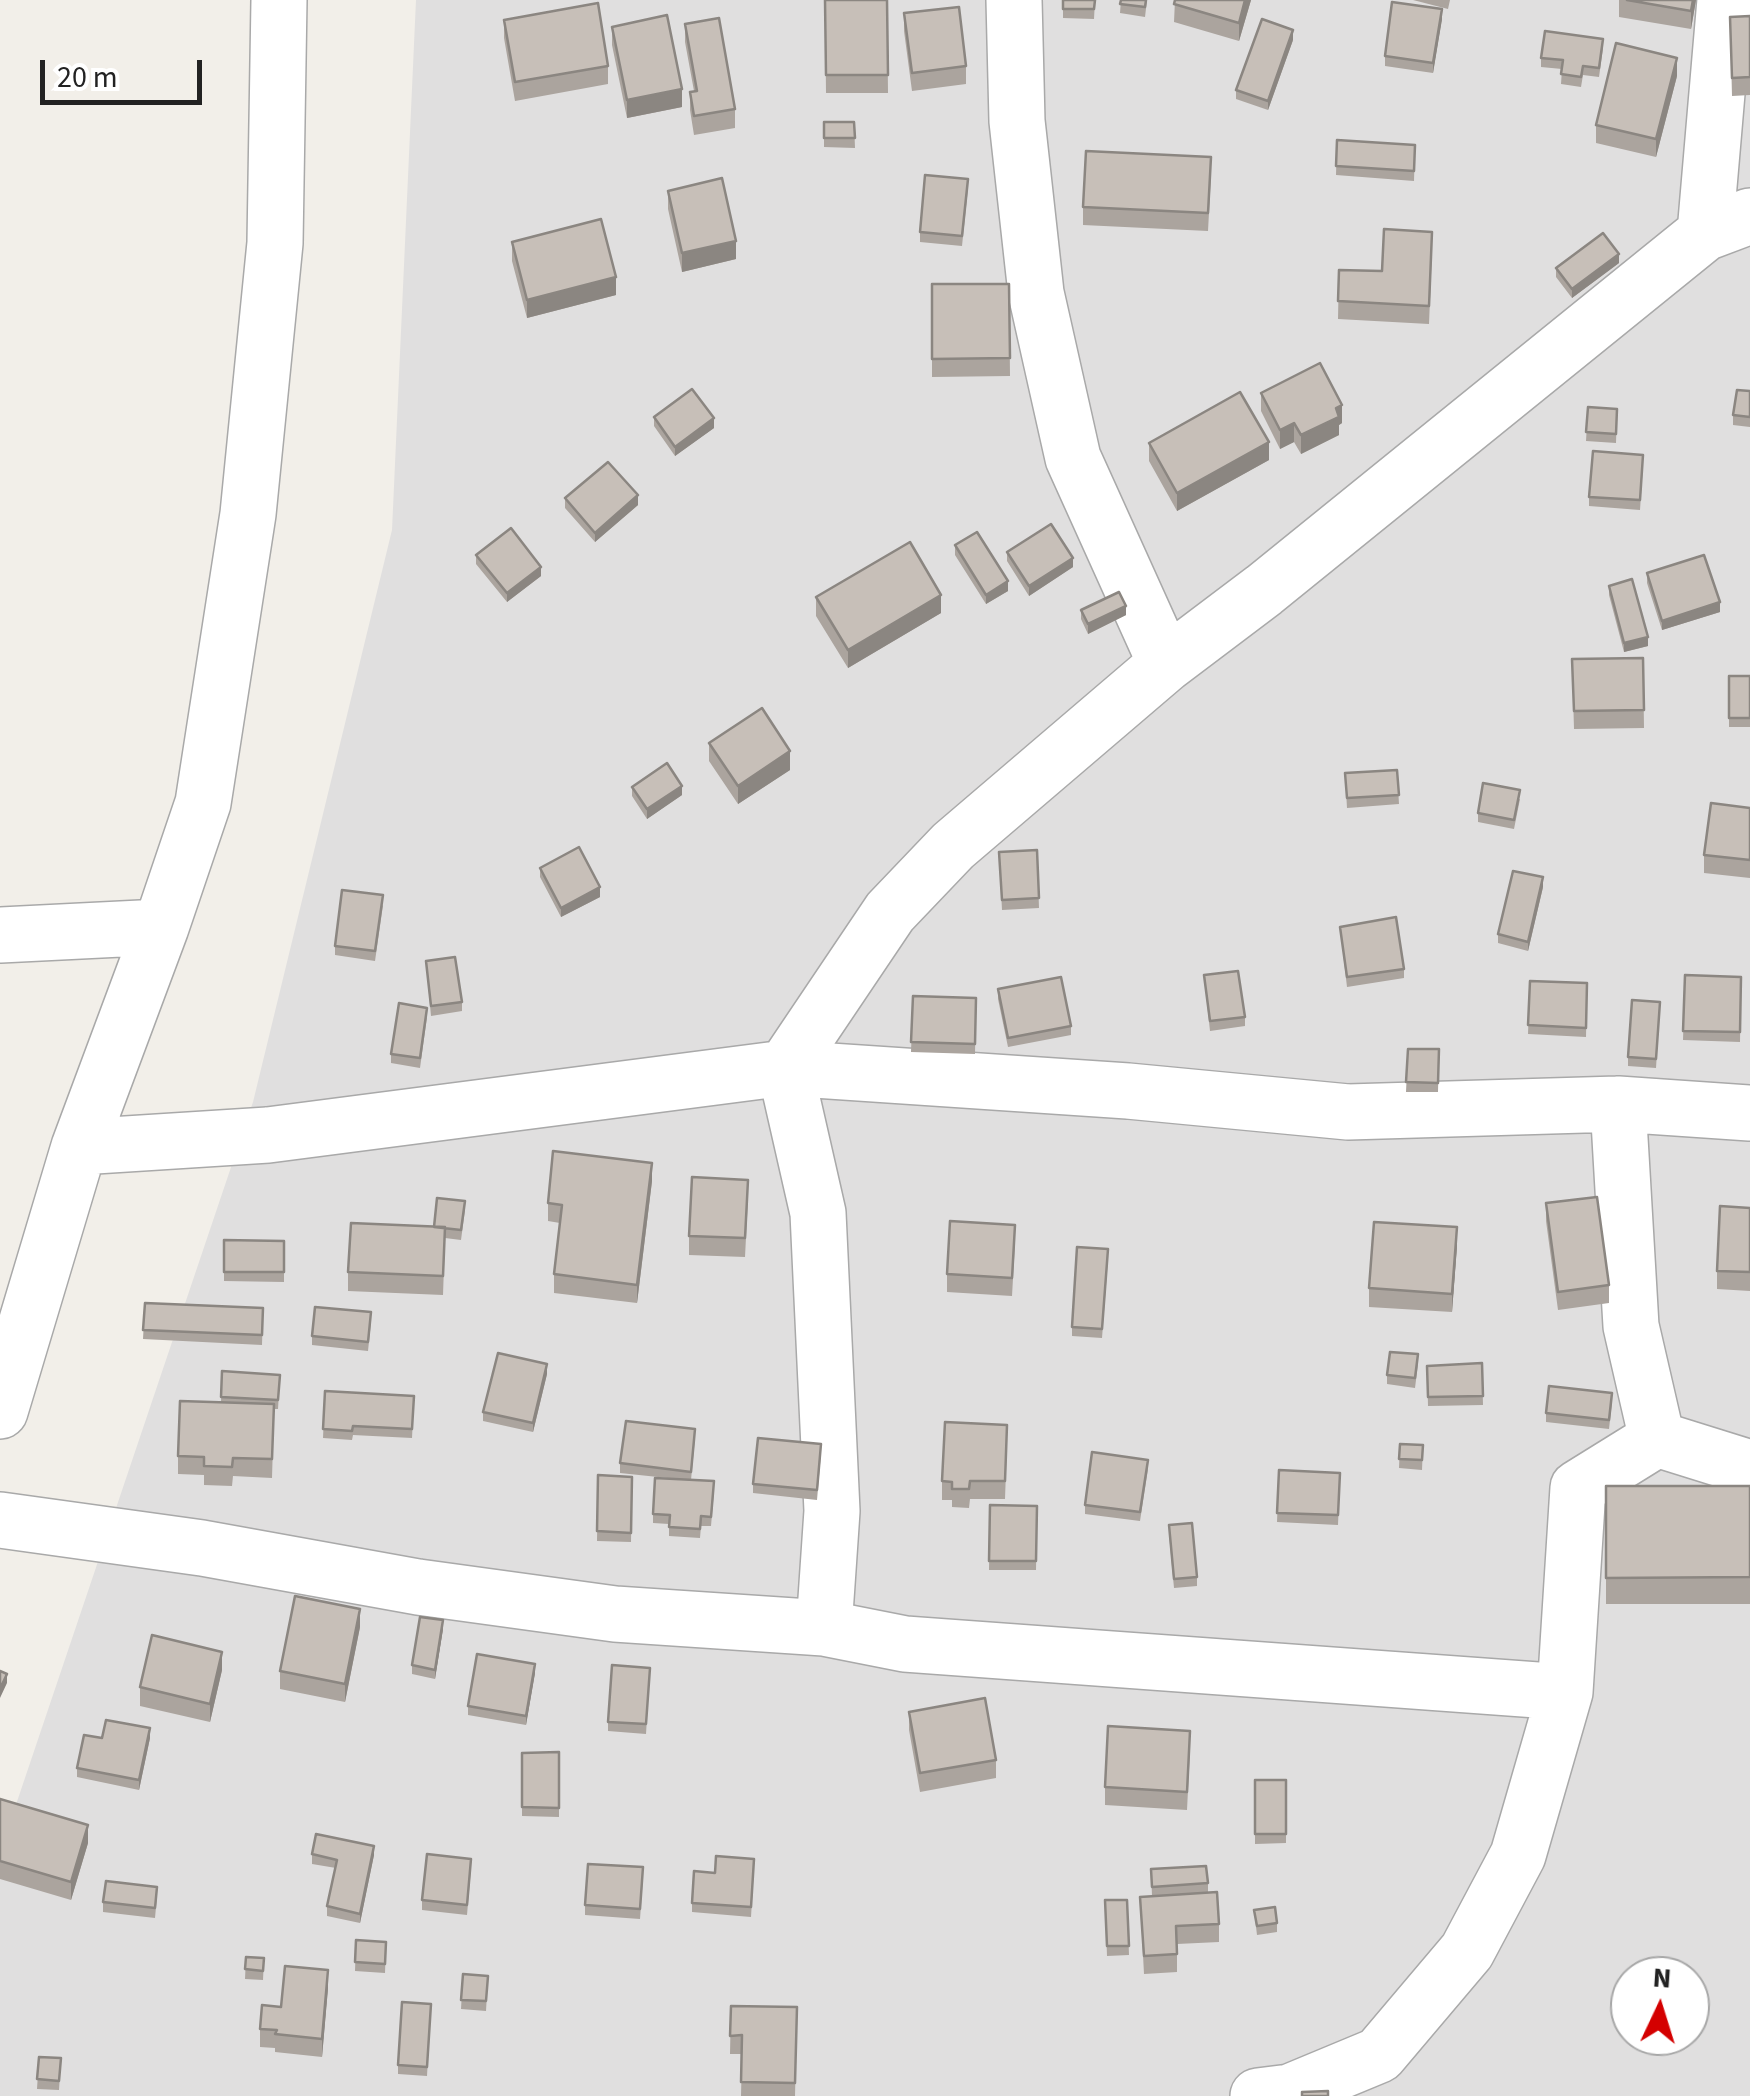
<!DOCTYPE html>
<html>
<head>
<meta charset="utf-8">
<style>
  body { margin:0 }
  #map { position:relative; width:1750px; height:2096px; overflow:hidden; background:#f2efe9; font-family:"Source Sans 3",sans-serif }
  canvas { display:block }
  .north { position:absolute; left:1610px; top:1956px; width:100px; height:100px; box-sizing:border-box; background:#fff; border:2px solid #a7a7a7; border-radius:50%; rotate:4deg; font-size:28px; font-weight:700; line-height:40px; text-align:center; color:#222 }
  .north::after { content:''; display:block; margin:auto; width:35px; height:45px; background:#d40000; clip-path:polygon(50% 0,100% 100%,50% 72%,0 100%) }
  .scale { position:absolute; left:40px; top:60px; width:162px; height:45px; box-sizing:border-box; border:5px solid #222; border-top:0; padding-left:12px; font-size:30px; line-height:35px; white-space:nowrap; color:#222; -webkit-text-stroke:8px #fff; paint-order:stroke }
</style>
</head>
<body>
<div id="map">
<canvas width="1750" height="2096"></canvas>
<div class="north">N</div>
<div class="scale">20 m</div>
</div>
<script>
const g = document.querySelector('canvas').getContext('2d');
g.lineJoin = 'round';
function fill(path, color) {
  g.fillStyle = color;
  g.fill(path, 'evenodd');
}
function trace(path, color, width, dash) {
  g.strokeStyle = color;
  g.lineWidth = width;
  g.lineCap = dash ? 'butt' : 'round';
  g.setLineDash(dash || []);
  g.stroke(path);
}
fill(new Path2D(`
  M416 0H1750V2096H0V1852L253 1102 392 530ZM1630 1976H1690V2036H1630Z`), '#e0dfdf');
const minor = new Path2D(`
  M1014 0 1017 121 1036 293 1073 458 1166 664
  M1705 233 1725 0
  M0 935 161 927
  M79 1147 268 1135 785 1068 1128 1091 1348 1112 1618 1104 1750 1113
  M0 1411 79 1147 161 927 203 803 248 514 275 243 279 0
  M1657 1439 1750 1468
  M0 1520 202 1548 418 1587 615 1614 824 1628 905 1644 1565 1692
  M824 1628 832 1511 818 1213 785 1068 890 912 953 846 1166 664 1264 590 1705 233 1750 216
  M1258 2096 1290 2092 1379 2055 1467 1951 1518 1855 1565 1692 1578 1488 1657 1439 1631 1326 1618 1104`);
trace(minor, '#a9a9a9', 58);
trace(minor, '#fff', 55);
fill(new Path2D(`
  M825 0H887L888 93H826Z
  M1063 0H1095L1094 19 1063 18Z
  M1121 0H1147L1145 17 1120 13Z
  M1175 0H1251L1239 41 1174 22Z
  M1413 0H1450L1448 9Z
  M1619 0H1696L1691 29 1619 17Z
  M904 13 966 66V84L912 91 904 31Z
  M1750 16V95L1732 96 1730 17Z
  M1442 19 1433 73 1385 66V56Z
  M504 20 608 66V84L515 101 504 38Z
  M685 24 735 109V128L694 135 690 110V92L694 91 685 42Z
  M612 27 682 107 627 118 612 45Z
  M1293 40 1268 110 1236 99V90Z
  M1603 48 1599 77 1583 75 1581 87 1561 84 1562 69 1541 67V58Z
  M1677 76 1656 157 1596 143V125Z
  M824 122H854L855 148 824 147Z
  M1337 140 1415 145 1414 181 1336 175Z
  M1211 175 1208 231 1083 225V207Z
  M968 188 962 246 920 242V232Z
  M668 191 736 259 682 272 668 209Z
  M512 242 616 295 527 318 512 261Z
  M1432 250 1429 324 1338 319 1339 270 1382 271Z
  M1619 263 1572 298 1556 277V268Z
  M932 284H1009L1010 376 932 377Z
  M1750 391V427L1733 425V415Z
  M1261 393 1342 423 1339 425V435L1301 454 1294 442 1280 449 1261 411Z
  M1588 407 1617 409 1616 443 1586 441Z
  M654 417 714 428 675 456 654 426Z
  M1149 443 1269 460 1177 511 1149 461Z
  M1643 464 1640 510 1589 506V497Z
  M565 498 638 505 595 542 565 508Z
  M955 545 1008 591 986 604 955 555Z
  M1007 552 1073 567 1029 596 1007 561Z
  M476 555 541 576 507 602 476 564Z
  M1647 573 1720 612 1662 630 1647 583Z
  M1609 586 1648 646 1624 652 1609 595Z
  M816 597 941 613 848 668 816 616Z
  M1081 610 1126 615 1088 634 1081 619Z
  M1643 658 1644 728 1574 729 1572 659Z
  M1729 676H1750V727H1729Z
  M709 743 790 770 738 804 709 761Z
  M1397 770 1399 804 1347 808 1345 773Z
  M632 787 682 795 647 819 632 796Z
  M1520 799 1514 829 1478 822V813Z
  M1750 808V878L1704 873V855Z
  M1037 850 1039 908 1002 910 999 852Z
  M540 868 600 897 561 917 540 877Z
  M1543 887 1528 951 1498 943V934Z
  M383 905 375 961 335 955V946Z
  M1340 927 1404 969V978L1347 987Z
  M426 961 462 1002V1011L431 1016Z
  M1204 975 1245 1017V1026L1210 1031Z
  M1685 975 1741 977 1740 1042 1683 1040Z
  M1530 981 1587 983 1586 1037 1528 1034Z
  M998 989 1071 1026V1035L1008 1047 998 999Z
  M913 996 976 998 975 1054 911 1052Z
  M1660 1002 1656 1068 1628 1066V1057Z
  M427 1017 420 1068 391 1063V1054Z
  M1408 1049H1439L1438 1092H1406Z
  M652 1181 637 1303 554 1293V1274L560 1223 548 1221V1203Z
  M748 1198 745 1257 689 1255V1236Z
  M1546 1203 1609 1285V1303L1558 1310 1546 1221Z
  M1750 1208V1291L1717 1289V1271Z
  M465 1210 461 1240 445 1238 443 1295 348 1291V1272Z
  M224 1240 284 1241V1282L224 1281Z
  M1015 1243 1012 1296 947 1292V1274Z
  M1457 1246 1452 1312 1369 1307V1288Z
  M1108 1259 1102 1338 1072 1336V1327Z
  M145 1303 263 1308 262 1345 143 1339Z
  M371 1322 368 1351 312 1345V1336Z
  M1482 1363 1483 1405 1428 1406 1427 1366Z
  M1418 1364 1415 1388 1387 1384V1375Z
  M222 1371 280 1375 278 1409H274L272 1478 233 1476 232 1486 204 1485V1475L178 1474V1456L221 1402Z
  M547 1374 533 1432 483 1421V1412Z
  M325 1391 414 1396 412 1438 353 1435 352 1440 323 1438Z
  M1612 1402 1609 1429 1546 1422V1413Z
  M695 1438 691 1480 714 1491 711 1526H701L700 1538 669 1536V1524L653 1523V1514L677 1479 620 1473V1463Z
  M1007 1443 1005 1499H970L969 1508 952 1507V1500H942V1481Z
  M1400 1444 1423 1445 1422 1470 1399 1468Z
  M821 1453 817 1500 753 1493V1484Z
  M1148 1469 1140 1521 1085 1514V1505Z
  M1279 1470 1340 1473 1338 1525 1277 1522Z
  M598 1475 632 1477 631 1542 597 1541Z
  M1606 1486H1750V1604H1606Z
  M990 1505 1037 1506 1036 1570H989Z
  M1169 1534 1197 1577V1586L1174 1588Z
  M360 1627 345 1702 280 1689V1671Z
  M443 1629 435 1679 412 1674V1665Z
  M650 1668 646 1734 608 1731V1722Z
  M222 1670 210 1722 140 1706V1687Z
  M535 1673 526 1725 468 1715V1706Z
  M909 1712 996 1760V1778L920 1792 909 1730Z
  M102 1738H150L139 1790 77 1777V1768Z
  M1190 1750 1187 1810 1105 1805V1787Z
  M559 1752V1817L522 1816V1753Z
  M1255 1780H1286V1843L1255 1844Z
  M0 1799 88 1843 71 1900 0 1879Z
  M312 1854 374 1855 360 1923 327 1916V1906L336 1868 312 1864Z
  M471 1868 467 1915 422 1910V1900Z
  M754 1868 751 1917 692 1912V1903Z
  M1151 1869 1208 1883V1892L1219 1924V1942L1177 1944V1972L1144 1974 1140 1897 1152 1896Z
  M643 1877 640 1919 585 1915V1905Z
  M157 1896 155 1918 103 1912V1902Z
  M1105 1900H1127L1129 1955 1107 1956Z
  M1254 1910 1277 1923V1932L1257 1935Z
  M356 1940 386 1942 385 1973 355 1971Z
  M246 1957 264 1958 263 1980 245 1979Z
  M463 1974 488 1976 486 2011 461 2009Z
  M328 1988 322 2057 275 2052V2048L260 2047V2029L281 2007Z
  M431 2004 427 2076 398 2074V2065Z
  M731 2006 797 2007 795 2096H741L742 2054H730Z
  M39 2057 61 2058 59 2090 37 2089Z`), '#aba49e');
fill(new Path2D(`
  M1245 0H1251L1239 41V23Z
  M1693 0H1696L1691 29V11Z
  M1442 9V19L1433 73V63Z
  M1293 30V40L1268 110V101Z
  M1677 58V76L1656 157V139Z
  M682 89V107L627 118V100Z
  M736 241V259L682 272V253Z
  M1619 254V263L1572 298V289Z
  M616 277V295L527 318V300Z
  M1342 405V423L1339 425V435L1301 454V435L1336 408Z
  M714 418V428L675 456V447Z
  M1294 423V442L1280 449V430Z
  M1269 442V460L1177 511V493Z
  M638 495V505L595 542V533Z
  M1073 558V567L1029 596V586Z
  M541 567V576L507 602V593Z
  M1008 581V591L986 604V595Z
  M941 595V613L848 668V650Z
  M1720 602V612L1662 630V621Z
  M1126 606V615L1088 634V624Z
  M1648 637V646L1624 652V643Z
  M790 751V770L738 804V786Z
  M682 786V795L647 819V809Z
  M1543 877V887L1528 951V942Z
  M600 887V897L561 917V908Z
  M652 1163V1181L637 1303V1285Z
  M1457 1227V1246L1452 1312V1294Z
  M547 1364V1374L533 1432V1423Z
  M360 1609V1627L345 1702V1684Z
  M443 1620V1629L435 1679V1670Z
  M222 1652V1670L210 1722V1704Z
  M535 1664V1673L526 1725V1716Z
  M7 1674V1683L0 1698V1689Z
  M150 1728V1738L139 1790V1780Z
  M88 1825V1843L71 1900V1882Z
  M374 1846V1855L360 1923V1914Z
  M328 1970V1988L322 2057V2039Z`), '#8b8681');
const building = new Path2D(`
  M825 0H887L888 75H826Z
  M1063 0H1095L1094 9H1063Z
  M1121 0H1146L1145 7 1120 4Z
  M1175 0H1245L1239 23 1174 4Z
  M1627 0H1693L1691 11Z
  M1392 2 1442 9 1433 63 1385 56Z
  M598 3 608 66 515 82 504 20Z
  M959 7 966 66 912 73 904 13Z
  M667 15 682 89 627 100 612 27Z
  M1750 16V77L1732 78 1730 17Z
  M719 18 735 109 694 116 690 92 697 91 685 24Z
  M1262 19 1293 30 1268 101 1236 90Z
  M1545 31 1603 39 1599 68 1583 66 1581 77 1561 74 1563 60 1541 58Z
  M1616 43 1677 58 1656 139 1596 125Z
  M824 122H854L855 138H824Z
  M1337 140 1415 145 1414 171 1336 166Z
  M1086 151 1211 157 1208 213 1083 207Z
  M925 175 968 179 962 236 920 232Z
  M722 178 736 241 682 253 668 191Z
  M601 219 616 277 527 300 512 242Z
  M1384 229 1432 232 1429 306 1338 301 1339 270 1382 271Z
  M1603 233 1619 254 1572 289 1556 268Z
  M932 284H1009L1010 358 932 359Z
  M1320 363 1342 405 1336 408 1339 417 1301 435 1294 423 1280 430 1261 393Z
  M692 389 714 418 675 447 654 417Z
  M1737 390 1750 391V417L1733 415Z
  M1240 392 1269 442 1177 493 1149 443Z
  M1588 407 1617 409 1616 434 1586 432Z
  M1593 451 1643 455 1640 500 1589 497Z
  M608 462 638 495 595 533 565 498Z
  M1051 524 1073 558 1029 586 1007 552Z
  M511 528 541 567 507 593 476 555Z
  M977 532 1008 581 986 595 955 545Z
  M910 542 941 595 848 650 816 597Z
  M1704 555 1720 602 1662 621 1647 573Z
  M1632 579 1648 637 1624 643 1609 586Z
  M1119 592 1126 606 1088 624 1081 610Z
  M1643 658 1644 710 1574 711 1572 659Z
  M1729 676H1750V718H1729Z
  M762 708 790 751 738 786 709 743Z
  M667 763 682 786 647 809 632 787Z
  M1397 770 1399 795 1347 798 1345 773Z
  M1483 783 1520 790 1514 820 1478 813Z
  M1711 803 1750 808V860L1704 855Z
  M579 847 600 887 561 908 540 868Z
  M1037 850 1039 898 1002 900 999 852Z
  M1513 871 1543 877 1528 942 1498 934Z
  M342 890 383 895 375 951 335 946Z
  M1396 917 1404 969 1347 977 1340 927Z
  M455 957 462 1002 431 1006 426 961Z
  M1238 971 1245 1017 1210 1021 1204 975Z
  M1685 975 1741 977 1740 1032 1683 1031Z
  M1061 977 1071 1026 1008 1038 998 989Z
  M1530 981 1587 983 1586 1028 1528 1025Z
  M913 996 976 998 975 1044 911 1042Z
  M1632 1000 1660 1002 1656 1059 1628 1057Z
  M399 1003 427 1008 420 1058 391 1054Z
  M1408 1049H1439L1438 1083 1406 1082Z
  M553 1151 652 1163 637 1285 554 1274 562 1205 548 1203Z
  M692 1177 748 1180 745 1238 689 1236Z
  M1597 1197 1609 1285 1558 1292 1546 1203Z
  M437 1198 465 1201 461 1230 434 1227Z
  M1720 1206 1750 1208V1272L1717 1271Z
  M950 1221 1015 1225 1012 1278 947 1274Z
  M1374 1222 1457 1227 1452 1294 1369 1288Z
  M351 1223 445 1227 443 1276 348 1272Z
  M224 1240 284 1241V1272H224Z
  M1077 1247 1108 1249 1102 1329 1072 1327Z
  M145 1303 263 1308 262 1335 143 1330Z
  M315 1307 371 1312 368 1342 312 1336Z
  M1390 1352 1418 1354 1415 1378 1387 1375Z
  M498 1353 547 1364 533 1423 483 1412Z
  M1482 1363 1483 1396 1428 1397 1427 1366Z
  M222 1371 280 1375 278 1400 221 1397Z
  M1549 1386 1612 1393 1609 1420 1546 1413Z
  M325 1391 414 1396 412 1429 353 1426 352 1431 323 1429Z
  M180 1401 274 1404 272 1459 233 1458 232 1467 204 1466V1457L178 1456Z
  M626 1421 695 1429 691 1472 620 1463Z
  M945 1422 1007 1425 1005 1481H970L969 1489H952V1482L942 1481Z
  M758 1438 821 1444 817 1490 753 1484Z
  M1400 1444 1423 1445 1422 1460 1399 1459Z
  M1092 1452 1148 1460 1140 1512 1085 1505Z
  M1279 1470 1340 1473 1338 1515 1277 1513Z
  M598 1475 632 1477 631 1533 597 1531Z
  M655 1478 714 1481 711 1517 701 1516 700 1529 669 1527 670 1515 653 1514Z
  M1606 1486H1750V1577L1606 1578Z
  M990 1505 1037 1506 1036 1561H989Z
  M1192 1523 1197 1577 1174 1579 1169 1525Z
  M295 1596 360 1609 345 1684 280 1671Z
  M420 1617 443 1620 435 1670 412 1665Z
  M152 1635 222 1652 210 1704 140 1687Z
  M477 1654 535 1664 526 1716 468 1706Z
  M612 1665 650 1668 646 1724 608 1722Z
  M0 1671 7 1674 0 1689Z
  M985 1698 996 1760 920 1773 909 1712Z
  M106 1720 150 1728 139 1780 77 1768 84 1735 102 1738Z
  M1108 1726 1190 1731 1187 1792 1105 1787Z
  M559 1752V1808L522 1807V1753Z
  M1255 1780H1286V1834H1255Z
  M0 1799 88 1825 71 1882 0 1861Z
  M316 1834 374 1846 360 1914 327 1906 337 1860 312 1854Z
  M427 1854 471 1859 467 1905 422 1900Z
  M716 1856 754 1859 751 1907 692 1903 694 1871 715 1873Z
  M588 1864 643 1867 640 1909 585 1905Z
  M1206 1866 1208 1883 1152 1887 1151 1869Z
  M106 1881 157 1887 155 1908 103 1902Z
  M1217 1892 1219 1924 1176 1926 1177 1954 1144 1956 1140 1897Z
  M1105 1900H1127L1129 1946H1107Z
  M1275 1907 1277 1923 1257 1926 1254 1910Z
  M356 1940 386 1942 385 1964 355 1962Z
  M246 1957 264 1958 263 1971 245 1969Z
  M285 1966 328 1970 322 2039 275 2034 277 2030 260 2029 262 2005 281 2007Z
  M463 1974 488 1976 486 2001 461 2000Z
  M402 2002 431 2004 427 2067 398 2065Z
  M731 2006 797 2007 795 2083 741 2082 742 2035 730 2036Z
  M39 2057 61 2058 59 2081 37 2079Z
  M1328 2091V2096H1302V2092Z`);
fill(building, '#c7bfb8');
trace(building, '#8b8681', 2.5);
</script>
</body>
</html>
